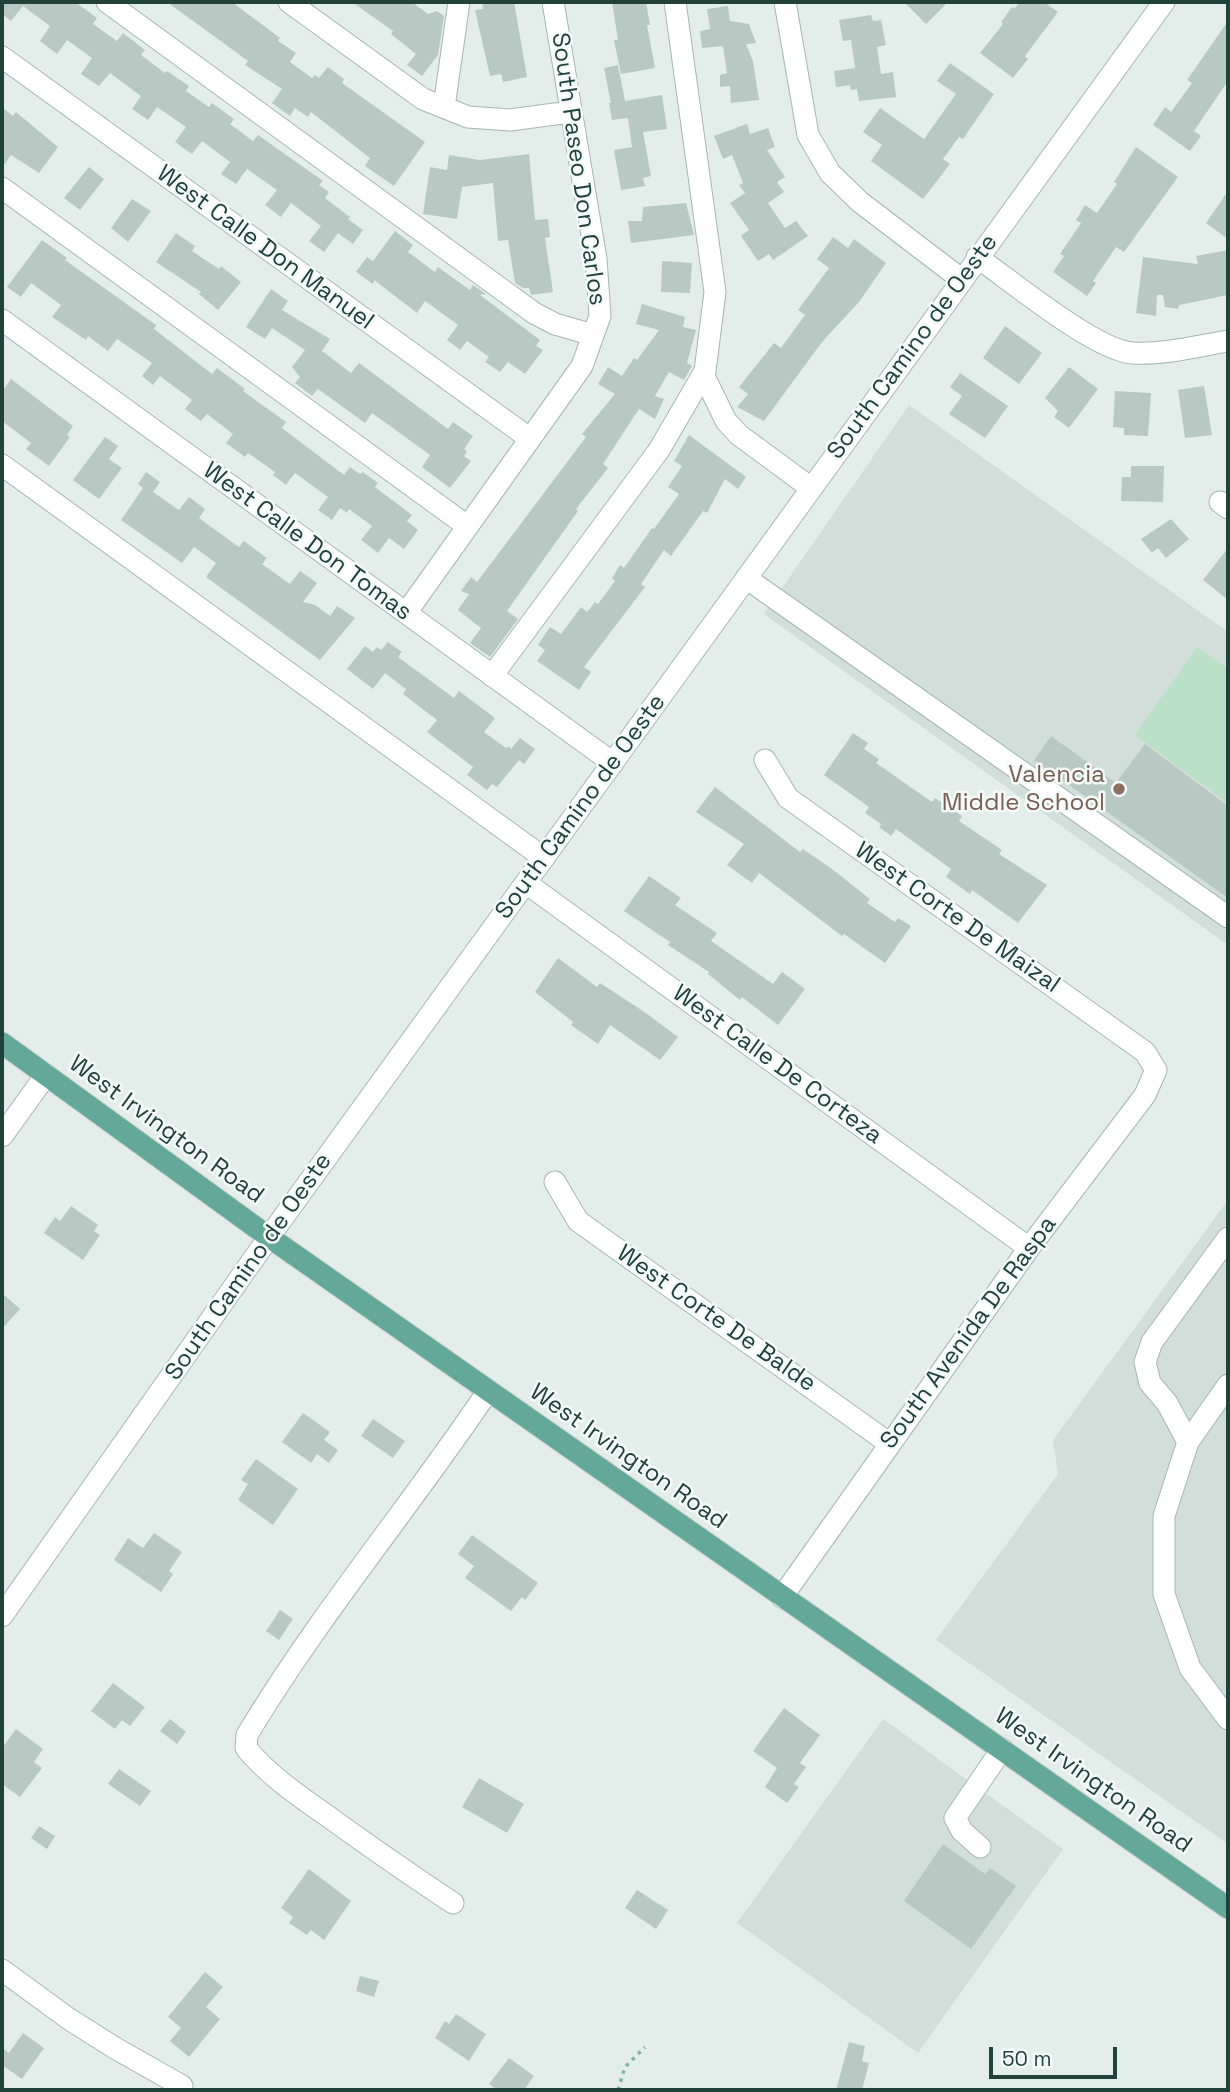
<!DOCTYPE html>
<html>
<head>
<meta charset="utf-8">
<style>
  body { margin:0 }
  #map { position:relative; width:1230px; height:2092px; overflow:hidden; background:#e3eeea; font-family:"Space Grotesk",sans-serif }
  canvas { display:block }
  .frame { position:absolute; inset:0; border:4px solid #21423b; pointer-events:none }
  .scale { position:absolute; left:989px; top:2047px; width:128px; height:32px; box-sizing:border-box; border:4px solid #21423b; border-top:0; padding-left:9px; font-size:21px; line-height:24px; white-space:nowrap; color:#21423b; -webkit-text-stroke:5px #f4faf8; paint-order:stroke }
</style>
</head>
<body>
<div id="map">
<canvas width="1230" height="2092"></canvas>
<div class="frame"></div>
<div class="scale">50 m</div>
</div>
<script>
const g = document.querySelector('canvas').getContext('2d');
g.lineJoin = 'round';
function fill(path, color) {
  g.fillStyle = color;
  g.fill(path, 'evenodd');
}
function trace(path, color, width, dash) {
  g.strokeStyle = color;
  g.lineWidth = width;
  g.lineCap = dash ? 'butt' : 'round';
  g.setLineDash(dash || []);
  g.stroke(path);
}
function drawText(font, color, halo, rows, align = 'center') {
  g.font = font + ' "Space Grotesk",sans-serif';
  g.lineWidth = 5;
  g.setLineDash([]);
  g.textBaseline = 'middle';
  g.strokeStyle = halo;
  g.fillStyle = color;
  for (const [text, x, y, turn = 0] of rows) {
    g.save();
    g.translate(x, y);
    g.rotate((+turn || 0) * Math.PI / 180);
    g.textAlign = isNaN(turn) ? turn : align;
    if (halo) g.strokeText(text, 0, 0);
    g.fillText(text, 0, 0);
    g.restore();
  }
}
fill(new Path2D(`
  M909 405 1228 632V945L764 614Z
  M1228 1200V1844L936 1640 1058 1474 1053 1440Z
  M883 1719 1063 1849 918 2053 737 1923Z`), '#d1ded9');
fill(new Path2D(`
  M1197 647 1228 669V803L1135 735Z`), '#bae1c7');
fill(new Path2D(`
  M2 2H75L97 18 93 24 117 41 123 33 145 50 141 55 165 73 167 71 189 86 186 91 209 107 212 103 234 119 230 124 253 141 258 135 323 181 319 185 329 192 325 198 350 217 348 219 363 230 353 244 338 233 324 252 309 241 321 226 291 203 281 217 265 205 277 190 247 169 236 184 221 174 230 162 202 141 192 154 175 142 186 127 157 107 148 120 132 109 141 96 110 73 99 86 81 74 92 58 67 40 57 54 40 41 50 26 23 6 11 21 2 14Z
  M167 2H232L280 38 278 41 296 53 290 62 312 78 315 75 319 78 328 67 344 79 342 83 425 142 394 186 365 166 370 158 311 112 308 117 295 108 290 116 272 103 282 89 245 65 248 61Z
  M352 2H412L428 14 437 11 444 16 438 55 422 76 407 65 416 54 391 34 393 31Z
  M482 2H514L527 77 503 82 501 74 490 76 475 10 483 9Z
  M612 2H646L650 25H647L655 68 621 74 614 40H618Z
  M904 2H948L926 24Z
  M1020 2H1044L1058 12 1025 56 1028 59 1013 78 980 53 1003 24 1001 22 1012 7 1015 8Z
  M728 6 730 21 749 24 756 43 746 44 753 61 759 100 731 103 730 86 720 87V75L727 73 723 46 702 48 700 31 710 29 707 9Z
  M871 15 873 21 881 20 886 45 877 47 881 74 893 72 896 97 859 101 857 89 851 90 850 85 836 87 834 71 855 68 851 40 843 41 839 20Z
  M1228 21V81L1194 131 1201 136 1190 151 1153 125 1165 107 1171 112 1192 83 1187 80Z
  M950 63 994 94 963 139 959 137 943 159 950 164 923 199 871 161 882 145 863 132 880 108 924 139 956 94 937 81Z
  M618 65 625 101 662 95 667 129 643 132 651 176 643 178 645 186 621 190 614 150 632 147 628 118 612 120 609 103H611L604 68Z
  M2 107 13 116 16 112 58 147 39 173 11 155 2 168Z
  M747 124 750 134 768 128 775 147 767 150 785 177 777 182 784 192 768 203 785 228 796 221 808 236 773 260 769 254 758 261 741 236 749 230 730 203 745 193 739 185 743 183 732 155 723 159 714 136Z
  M1136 147 1178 177 1124 252 1116 247 1093 281 1096 283 1087 296 1053 272 1064 256 1060 254 1081 223 1076 220 1085 205 1097 213 1117 184 1114 182Z
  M529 154 535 220 548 219 550 237 545 238 553 292 531 295 529 288H523L515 283 508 240 498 241 493 183 462 187 457 219 423 214 430 167 447 170 449 155 480 160Z
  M89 167 104 179 80 210 64 198Z
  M1228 191V239L1206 223Z
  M132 199 151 211 128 242 111 228Z
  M686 203 694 235 631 243 628 221H642L643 207Z
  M395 231 413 245 408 252 435 272 438 267 470 290 473 285 486 294 480 295 540 340 536 346 543 350 525 374 508 362 500 372 485 362 489 357 467 341 460 350 447 340 458 325 425 301 417 313 374 280 373 284 356 272 367 257 373 261Z
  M176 233 195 246 192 251 219 269 221 266 241 282 218 310 199 294 201 292 156 262Z
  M833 237 848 248 854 239 886 263 859 302 822 342 764 421 737 407 748 394 739 387 774 343 781 348 805 315 798 310 829 268 817 259Z
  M42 240 67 258 65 260 156 325 154 329 212 374 217 368 245 389 243 391 286 422 282 428 344 475 350 467 360 474 363 472 378 483 375 487 412 515 407 521 418 530 404 549 389 538 378 553 361 540 372 526 349 509 347 513 340 508 332 520 318 510 328 497 295 473 286 485 273 475 275 472 248 453 245 457 226 443 233 434 207 414 201 421 185 409 192 400 160 376 153 385 142 376 152 363 117 339 108 351 88 336 86 340 52 317 61 305 31 283 21 297 7 287Z
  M1228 250V295L1179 305 1178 309 1165 307 1163 295H1157L1156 316 1136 313 1143 257 1198 264 1196 256Z
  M662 261 692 263 690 293 661 292Z
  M271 289 288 301 282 310 330 339 322 351 351 373 359 363 448 429 453 422 473 436 464 449 467 451 464 456 471 461 450 488 422 467 430 455 372 413 365 423 318 389 312 396 295 383 300 377 292 367 305 350 272 328 265 339 246 327Z
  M642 304 685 317 683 327 696 330 687 363 692 366 684 380 669 372 655 396 664 399 655 419 639 409 603 464 608 468 576 509 578 511 507 611 518 619 490 657 470 643 481 628 458 610 469 594 461 591 471 577 477 582 586 437 582 434 615 394 598 384 608 367 622 376 634 358 637 360 659 330 636 324Z
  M1005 326 1042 353 1019 384 983 358Z
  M1069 367 1098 389 1069 428 1054 417 1058 411 1045 398Z
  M960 373 1008 406 985 438 949 414 962 396 950 387Z
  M11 379 73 426 67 435 70 437 49 466 26 449 31 443 2 421V392Z
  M1204 386 1212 435 1185 438 1178 390Z
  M1115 391 1151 393 1148 436 1124 435V428L1113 427Z
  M689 435 746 477 738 489 725 479 707 513 703 511 671 556 664 550 641 584 645 587 584 667 591 672 579 690 537 661 545 650 538 645 550 627 561 634 581 607 587 612 595 602 598 604 615 581 612 578 620 565 624 568 652 528 654 529 679 494 668 487 682 466 674 461Z
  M105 437 118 446 109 459 122 468 99 499 73 480Z
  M1131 466H1164L1163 502 1121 501 1122 477H1131Z
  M146 472 160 482 153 492 179 510 189 497 205 509 199 518 239 547 244 541 267 558 262 564 290 584 300 571 317 583 303 602 315 605 330 616 337 606 355 618 320 660 206 577 216 563 194 547 182 563 121 520 143 488 138 484Z
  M1171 519 1189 539 1166 558 1158 548 1152 553 1141 539Z
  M1228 548V600L1203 580Z
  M388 642 402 652 398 657 454 698 459 691 495 718 484 732 506 748 509 746 511 749 520 738 535 749 524 764 519 760 497 787 492 784 487 790 467 775 473 767 427 732 437 720 403 694 406 689 385 673 373 689 347 669 365 646 373 652 377 647 381 650Z
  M853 733 868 743 864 749 879 759 876 763 932 802 935 798 962 816 959 821 1002 850 999 854 1047 885 1018 923 972 890 970 894 946 877 951 869 896 829 891 836 879 827 881 824 865 813 869 807 824 775Z
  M1051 736 1116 783 1145 744 1228 806V898L1034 760Z
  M715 787 800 852 803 849 832 869 870 899 867 903 895 922 898 918 911 926 885 963 844 934 842 936 759 873 752 883 727 865 744 844 696 812Z
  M649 876 681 898 675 905 717 933 711 941 773 984 782 972 805 989 778 1025 742 997 740 1000 708 974 709 972 668 945 670 942 624 911Z
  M558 958 597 987 600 983 646 1013 678 1037 660 1060 610 1025 598 1044 571 1025 573 1022 535 992Z
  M71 1206 98 1225 94 1231 100 1235 83 1260 44 1233 55 1217 60 1221Z
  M2 1293 20 1309 2 1329Z
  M303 1413 330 1432 324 1440 338 1450 329 1463 317 1454 311 1463 282 1442Z
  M373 1419 405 1441 393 1458 361 1436Z
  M256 1459 298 1489 273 1525 238 1500 248 1484 241 1480Z
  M154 1533 182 1552 169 1571 173 1574 161 1592 114 1560 128 1538 143 1548Z
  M472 1535 538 1583 525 1600 522 1597 511 1611 465 1578 474 1566 458 1554Z
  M280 1610 293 1619 279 1640 266 1631Z
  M113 1683 145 1707 130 1726 122 1720 115 1729 91 1711Z
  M784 1708 820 1735 800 1763 806 1767 794 1784 799 1787 787 1803 765 1787 777 1768 753 1751Z
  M170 1719 186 1732 177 1744 160 1731Z
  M16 1729 43 1749 34 1762 42 1768 20 1797 2 1784V1748Z
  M119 1769 151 1791 140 1806 108 1784Z
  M479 1778 524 1804 507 1833 462 1807Z
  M39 1826 55 1836 47 1849 31 1838Z
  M943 1844 985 1874 990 1868 1016 1886 971 1949 904 1901Z
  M309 1869 351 1901 324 1940 311 1930 307 1935 289 1923 293 1917 281 1908Z
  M637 1890 668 1910 656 1929 625 1908Z
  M205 1972 223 1987 206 2007 220 2019 189 2057 170 2041 181 2028 168 2017Z
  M360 1976 379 1981 374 1997 356 1991Z
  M456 2014 486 2034 469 2061 435 2038 445 2021 449 2024Z
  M23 2033 44 2048 22 2079 2 2065V2048L9 2053Z
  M849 2042 865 2046 862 2061 869 2063 862 2090H836Z
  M509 2058 534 2076 524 2090H497L489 2084Z`), '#b8c9c3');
const minor = new Path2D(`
  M107 2 534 313 555 324 593 335
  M289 2 423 99 468 117 510 120 570 112
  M785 2 808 135 830 173 860 202 961 279
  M2 57 529 438
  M444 107 459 2
  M2 188 467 526
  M977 257C1011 281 1095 350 1132 353 1163 355 1198 346 1228 341
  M2 320 613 763
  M703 374 726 421 739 435 811 488
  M2 465 544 858
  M1220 502 1228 508
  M746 578 1228 917
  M406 613 582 366 600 316 596 259 553 2
  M492 676 659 450 705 371 715 292 675 2
  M765 760 788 798 1145 1052 1156 1070 1145 1095 1029 1248 782 1597
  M526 883 1029 1248
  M2 1136 46 1075
  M555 1182 578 1221 890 1444
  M1228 1238 1152 1342 1145 1362 1150 1383 1167 1403 1188 1442 1164 1516V1594L1190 1668 1228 1719
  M1188 1442 1228 1385
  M2 1616 269 1237 1164 2
  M980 1847 962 1831 955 1818 1002 1749
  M453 1903C412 1876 372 1848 333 1820 302 1798 270 1777 246 1748L247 1735C319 1615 410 1507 488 1391
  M2 1970 69 2019 115 2048 182 2086`);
const major = new Path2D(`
  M2 1043 269 1237 1228 1908`);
trace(minor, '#a5b7b2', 23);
trace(major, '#c1cac8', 23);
trace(new Path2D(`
  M618 2090 625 2067 645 2047`), '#81b5a8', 3.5, [3.5, 5]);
trace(minor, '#fff', 21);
trace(major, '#64a89a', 21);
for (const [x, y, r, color] of [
  [1119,789,7,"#8d6e63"]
]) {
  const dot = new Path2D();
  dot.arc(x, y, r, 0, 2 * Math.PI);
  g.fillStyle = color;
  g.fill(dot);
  trace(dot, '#f4faf8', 2.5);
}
drawText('24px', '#21423b', '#f4faf8', [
  ["South Paseo Don Carlos",578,169,82],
  ["West Calle Don Manuel",265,248,36],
  ["South Camino de Oeste",913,347,-54],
  ["West Calle Don Tomas",307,542,36],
  ["South Camino de Oeste",581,807,-54],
  ["West Corte De Maizal",957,918,35],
  ["West Calle De Corteza",777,1065,36],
  ["West Irvington Road",166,1130,36],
  ["South Camino de Oeste",249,1267,-55],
  ["West Corte De Balde",716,1319,35],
  ["South Avenida De Raspa",969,1333,-54],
  ["West Irvington Road",628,1457,35],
  ["West Irvington Road",1093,1781,35]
]);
drawText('24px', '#785e54', '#f4faf8', [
  ["Valencia",1105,775],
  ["Middle School",1105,803]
], 'right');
</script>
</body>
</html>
